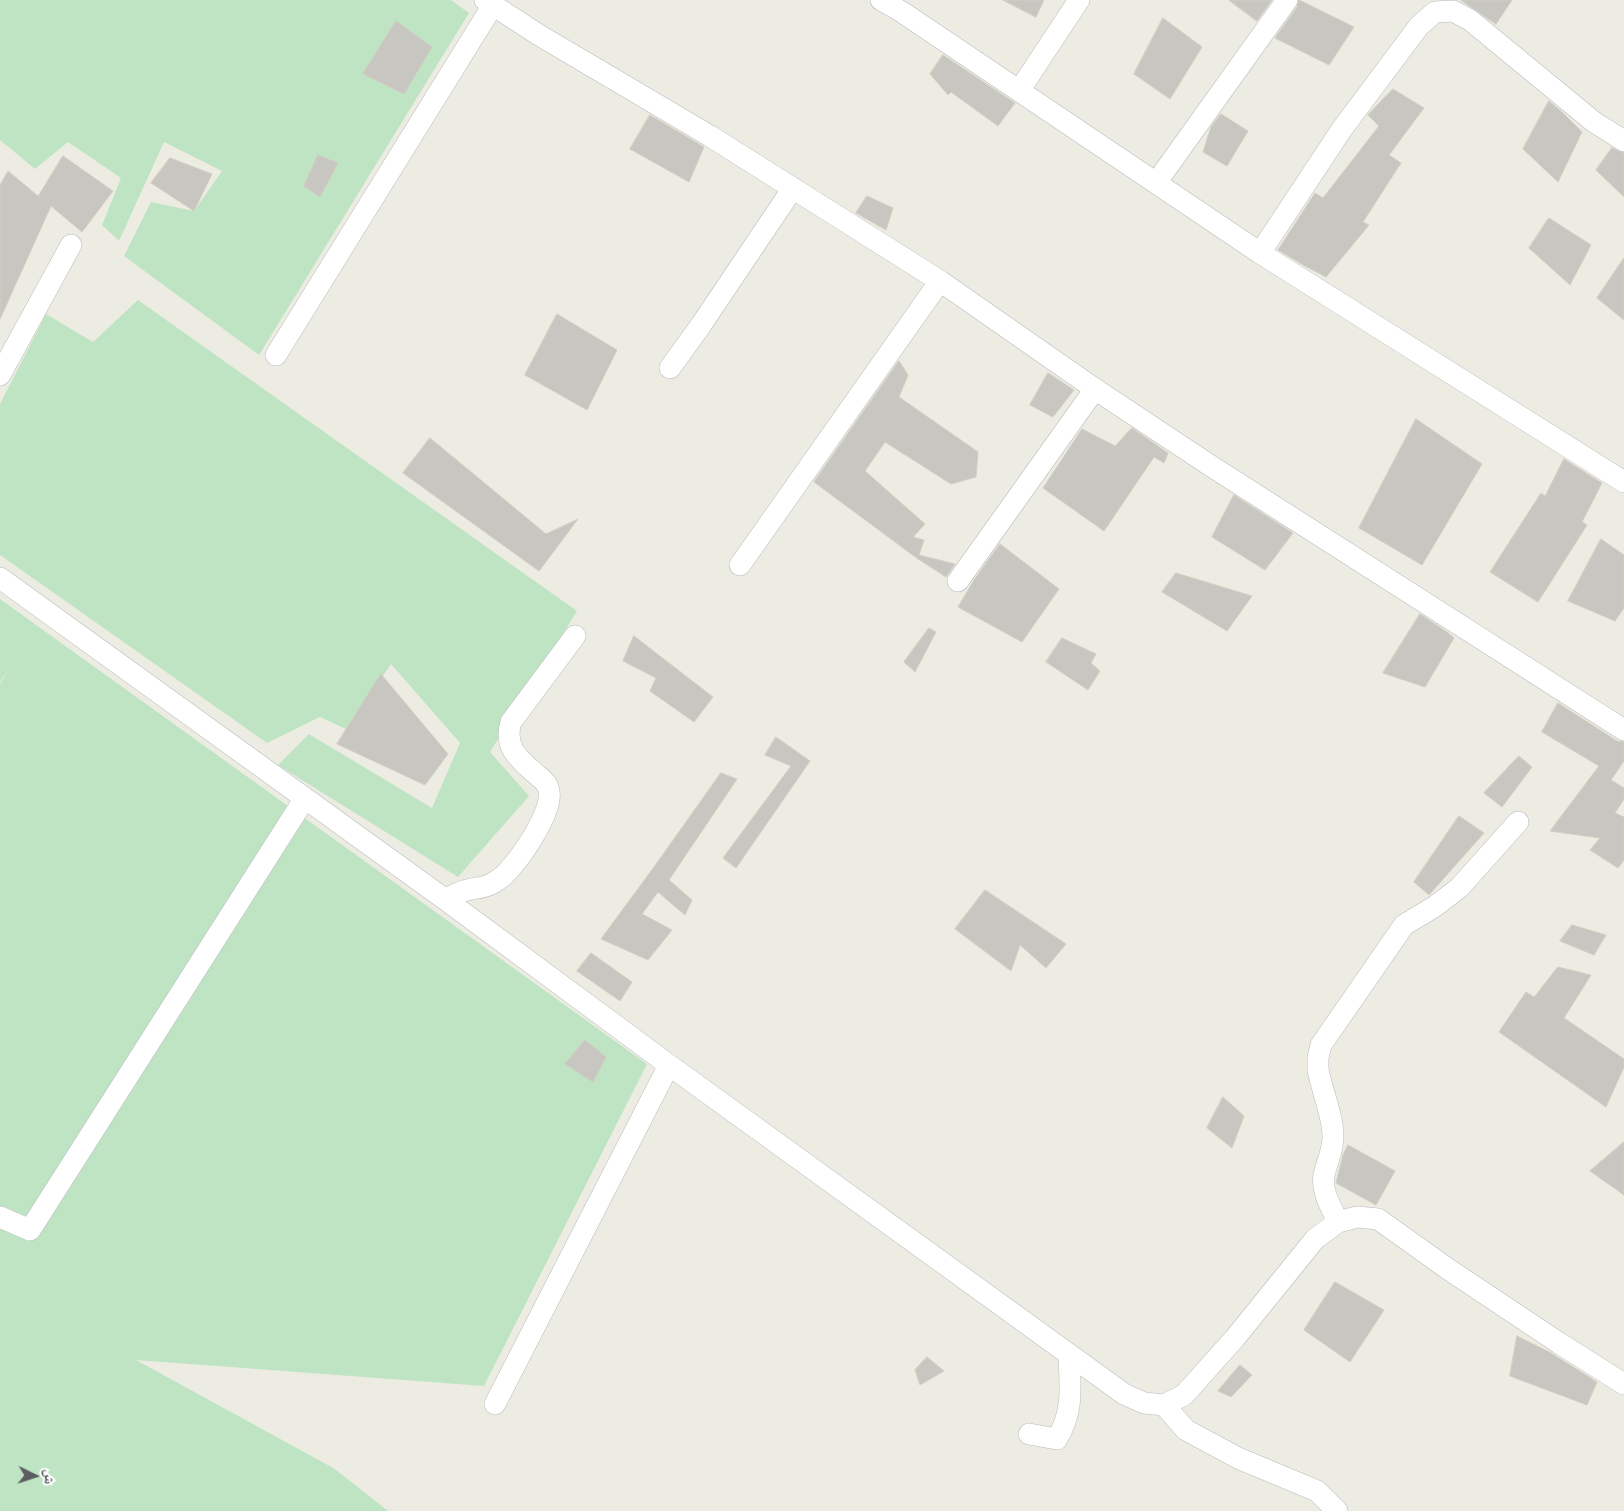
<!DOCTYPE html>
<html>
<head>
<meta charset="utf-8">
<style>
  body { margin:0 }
  #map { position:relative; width:1624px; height:1511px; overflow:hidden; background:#edece2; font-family:Jost,"Noto Naskh Arabic",sans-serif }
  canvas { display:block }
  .north { position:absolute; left:10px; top:1451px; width:50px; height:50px; -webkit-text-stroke:4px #fff; paint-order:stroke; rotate:94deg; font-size:14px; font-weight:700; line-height:20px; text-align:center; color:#5b5d63 }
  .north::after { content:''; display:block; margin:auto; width:18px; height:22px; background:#5b5d63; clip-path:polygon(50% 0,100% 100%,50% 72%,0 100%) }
</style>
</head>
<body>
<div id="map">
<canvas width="1624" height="1511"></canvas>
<div class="north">ش</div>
</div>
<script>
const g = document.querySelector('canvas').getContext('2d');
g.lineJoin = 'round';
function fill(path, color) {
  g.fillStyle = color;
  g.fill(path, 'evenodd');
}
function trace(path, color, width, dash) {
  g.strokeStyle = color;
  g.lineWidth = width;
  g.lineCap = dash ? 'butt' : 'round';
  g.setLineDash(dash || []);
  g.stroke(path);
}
fill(new Path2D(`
  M0 0H451L469 13 259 355 124 256 151 202 194 211 222 171 164 142 119 241 102 225 121 178 68 142 35 169 0 140Z
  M138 300 577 611 490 752 529 796 458 877 278 765 309 734 432 808 460 743 391 664 346 729 320 717 267 743 0 555V404L46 314 93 342Z
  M0 599 647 1064 484 1386 136 1360 335 1469 388 1511H0V684L9 669 0 682Z`), '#bfe4c3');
const building = new Path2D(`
  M1003 0H1044L1036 17Z
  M1229 0H1272L1257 21Z
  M1299 0 1354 27 1329 65 1275 38 1297 7Z
  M1461 0H1512L1496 24Z
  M1163 18 1202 47 1170 99 1134 74Z
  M396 21 432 47 404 94 363 74Z
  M943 55 1015 103 998 126 951 92 948 95 930 74Z
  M1393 89 1424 108 1389 155 1401 163 1363 222 1369 225 1326 277 1305 266 1278 250 1315 193 1323 198 1379 126 1368 115Z
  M1549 101 1563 113 1582 132 1558 182 1523 149Z
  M1221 114 1248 131 1227 166 1203 152 1211 127Z
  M650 115 704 147 689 182 630 149Z
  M1612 148 1624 153V197L1596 170Z
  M318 155 338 163 320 197 304 186Z
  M63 156 113 191 82 232 51 206 0 319V185L8 171 38 196Z
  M170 158 212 174 194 211 151 183Z
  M867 196 893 208 886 230 856 213Z
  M1549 218 1591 245 1570 285 1529 248Z
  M1624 258V320L1597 298Z
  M557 314 617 350 587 410 525 375Z
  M899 361 908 375 899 397 978 452 976 477 951 484 885 442 865 471 925 524 913 537 924 540 919 555 955 564 946 577 918 559 814 482Z
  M1048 373 1074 390 1053 417 1030 405Z
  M1416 419 1482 464 1422 565 1359 528Z
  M1132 428 1168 453 1164 463 1154 457 1104 531 1043 488 1082 429 1115 446Z
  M430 438 546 534 578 519 539 571 403 473Z
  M1564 459 1602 483 1582 522 1587 525 1538 602 1490 572 1541 493 1545 496Z
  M1234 495 1293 533 1265 570 1212 537Z
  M1601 539 1624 555V608L1615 621 1568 601Z
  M1000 544 1059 589 1022 642 958 607 974 580Z
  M1176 573 1252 596 1227 631 1162 592Z
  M1420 614 1447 632 1454 638 1425 687 1383 673Z
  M929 628 936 632 915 672 904 662Z
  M634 636 713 697 694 722 650 691 656 678 623 661Z
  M1062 638 1096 654 1091 663 1100 671 1088 690 1046 662Z
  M381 674 448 754 425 785 337 744Z
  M1558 703 1617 741 1624 742V761L1611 780 1624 788V799L1615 813 1624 817V860L1618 868 1590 850 1600 838 1550 831 1599 766 1542 732Z
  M776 737 810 761 736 868 723 858 791 766 765 755Z
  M1519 756 1532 767 1502 807 1484 793Z
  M721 773 737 779 669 880 692 900 685 915 658 892 642 914 672 930 648 960 601 939 654 867Z
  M1459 816 1484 833 1429 895 1414 882Z
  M985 890 1066 944 1046 968 1020 945 1011 971 955 929Z
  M1572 925 1606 935 1594 955 1560 941Z
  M591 953 632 982 620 1001 577 971Z
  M1558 967 1591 975 1564 1018 1624 1059V1067L1606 1107 1499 1032 1526 992 1534 997Z
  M585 1040 606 1057 593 1082 565 1064Z
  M1223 1097 1244 1116 1232 1148 1207 1128Z
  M1624 1142V1195L1590 1171Z
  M1348 1145 1395 1171 1376 1205 1336 1183 1343 1155Z
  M1335 1282 1384 1310 1350 1362 1304 1330Z
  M1517 1336 1551 1353 1597 1382 1587 1405 1510 1376Z
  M927 1357 944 1371 920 1385 915 1370Z
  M1240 1365 1252 1375 1231 1397 1218 1391Z`);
fill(building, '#c8c6c0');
trace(building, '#d2cec1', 1);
const minor = new Path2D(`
  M485 0 539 35 710 136 940 281 1095 389 1211 466 1624 730
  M881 0 902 12 1260 253 1624 482
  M1019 91 1079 0
  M1156 183 1287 0
  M1260 253 1342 129 1419 26 1435 12 1453 11 1470 20 1594 122 1624 141
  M276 355 493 5
  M670 368 701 325 793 188
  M0 375 71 245
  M740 565 940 281
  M0 578 446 900 669 1065 1124 1394 1144 1403 1164 1405 1184 1395 1235 1338 1315 1239 1338 1222 1357 1217 1378 1219 1448 1269 1559 1343 1624 1384
  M958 581 1095 389
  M446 900C454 894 461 891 471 889 478 888 487 887 493 883 498 880 504 876 508 871 521 857 557 807 548 787 546 783 541 778 538 776 520 760 503 748 511 722L575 636
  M0 1217 30 1230 305 798
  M1338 1222C1331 1207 1321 1191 1324 1175 1327 1161 1333 1151 1333 1137 1333 1115 1322 1092 1318 1069V1058L1321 1045 1404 925 1434 907 1459 888 1518 822
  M495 1404 669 1065
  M1164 1405 1186 1430 1238 1458 1317 1491 1337 1511
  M1029 1434 1057 1439C1074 1410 1070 1388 1069 1355`);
trace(minor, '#b8babe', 22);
trace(minor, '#fff', 21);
</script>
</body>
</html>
